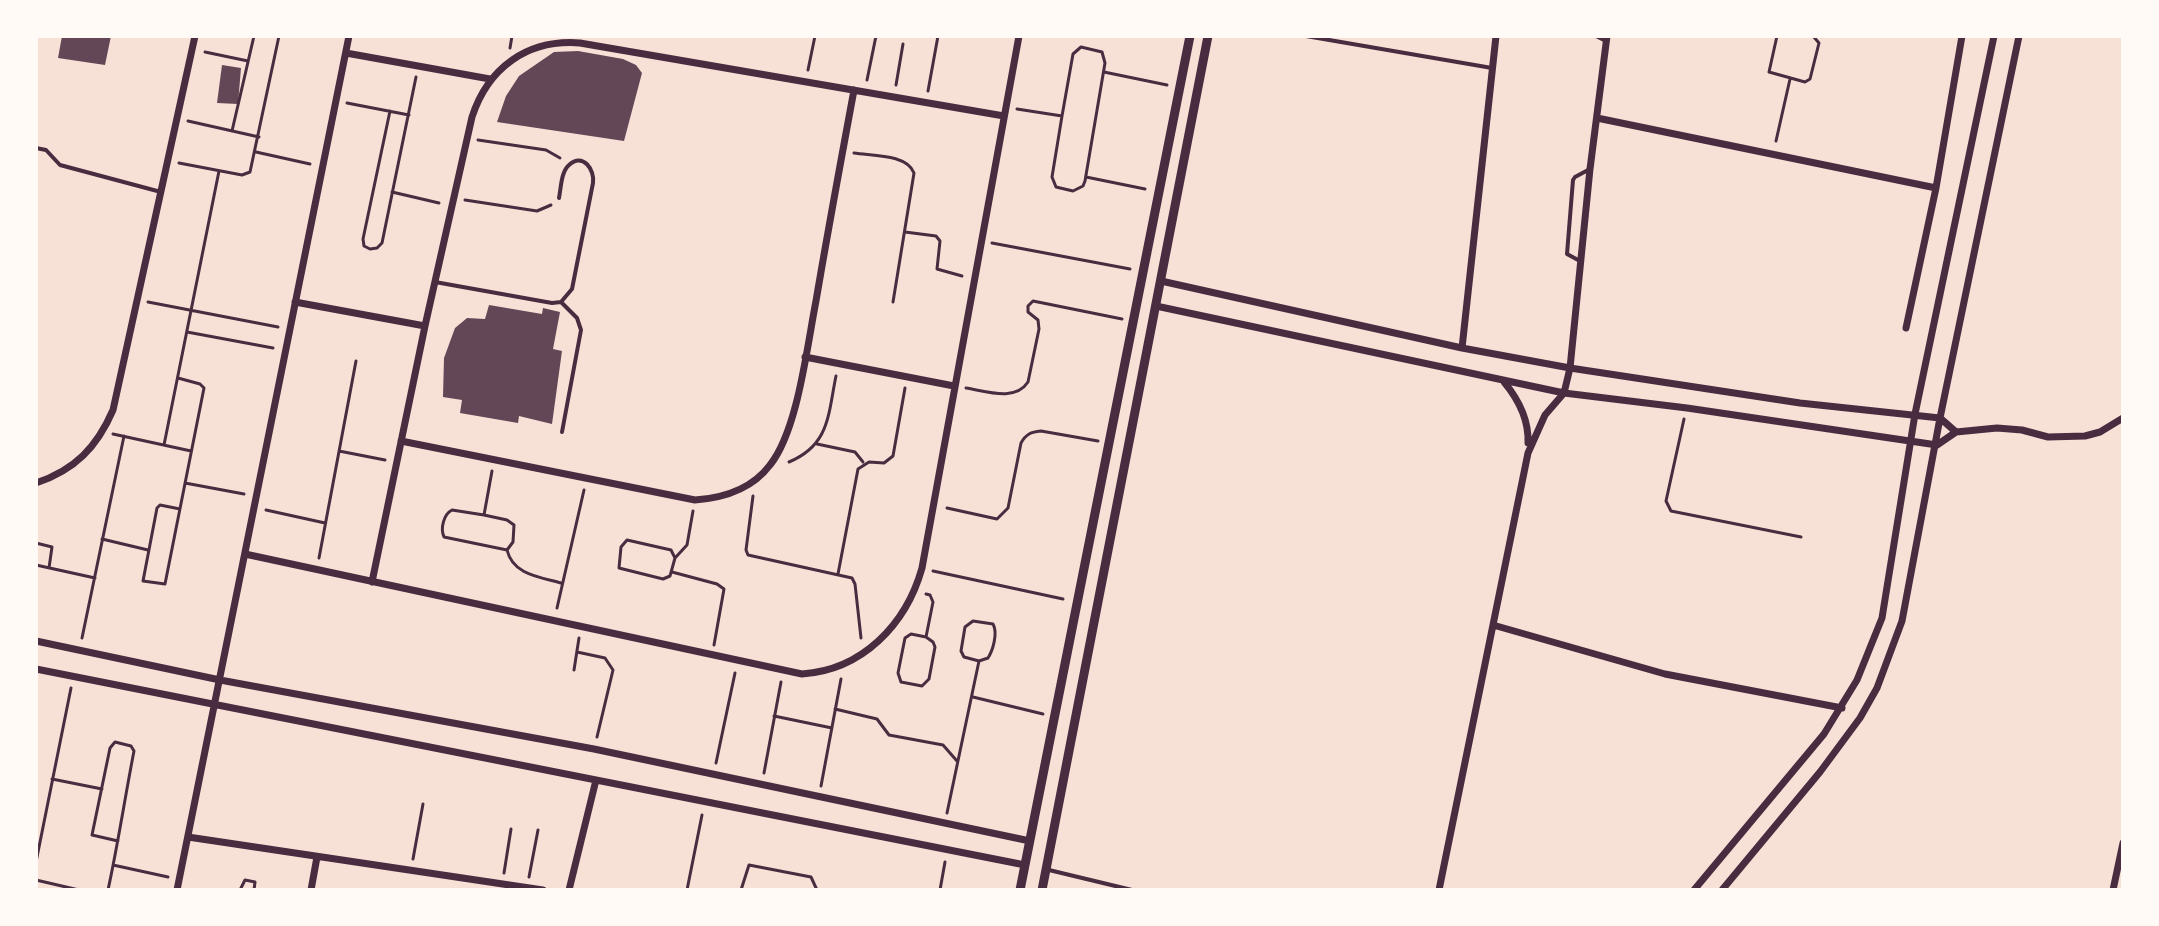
<!DOCTYPE html>
<html>
<head>
<meta charset="utf-8">
<style>
  body { margin:0 }
  #map { position:relative; width:2159px; height:926px; overflow:hidden; background:#f7e1d7; font-family:Signika,sans-serif }
  canvas { display:block }
  .frame { position:absolute; inset:0; border:38px solid #fffaf5; pointer-events:none }
</style>
</head>
<body>
<div id="map">
<canvas width="2159" height="926"></canvas>
<div class="frame"></div>
</div>
<script>
const g = document.querySelector('canvas').getContext('2d');
g.lineJoin = 'round';
function fill(path, color) {
  g.fillStyle = color;
  g.fill(path, 'evenodd');
}
function trace(path, color, width, dash) {
  g.strokeStyle = color;
  g.lineWidth = width;
  g.lineCap = dash ? 'butt' : 'round';
  g.setLineDash(dash || []);
  g.stroke(path);
}
fill(new Path2D(`
  M62 36H111L105 65 58 58Z
  M578 51 623 59 636 65 642 73 624 141 497 122 506 96 519 76 554 52Z
  M222 65 241 68 238 104 217 103Z
  M489 305 542 314 543 308 560 312 553 349 562 351 552 424 519 416 518 423 460 413 462 400 443 397 444 358 455 328 467 318 485 319Z`), '#644757');
trace(new Path2D(`
  M1777 36 1769 72 1805 82 1810 79 1819 43 1813 36
  M510 48 512 36
  M205 52 248 61
  M808 70 815 36
  M1104 72 1167 85
  M867 80 876 36
  M896 85 903 44
  M928 91 938 36
  M347 103 409 115
  M1017 109 1062 116 1052 177 1056 187 1073 191 1083 186 1085 181 1105 63 1102 52 1081 47 1073 54 1062 116
  M390 111 363 239 364 246 370 249 377 248 382 243 416 77
  M188 121 259 137
  M232 131 254 36
  M478 140 546 150 560 158
  M1776 141 1790 79
  M256 152 310 164
  M854 153C872 156 907 154 914 173L893 302
  M179 163 242 175 250 172 279 36
  M1086 177 1145 189
  M392 192 439 203
  M465 200 537 211 551 205
  M905 232 936 236 940 241 937 269 962 276
  M992 243 1130 269
  M148 302 278 327
  M187 332 273 348
  M178 378 200 384 204 388 165 584 143 581 157 508 160 505 180 509
  M966 388C986 391 1015 402 1028 382L1039 329 1038 320 1028 312V306L1033 301 1122 319
  M1684 419 1666 501 1671 511 1801 537
  M113 434 191 451
  M817 444 855 452 863 462
  M164 445 219 171
  M339 451 385 460
  M789 462C830 445 828 414 836 376
  M185 483 244 494
  M753 496 746 550 748 555 852 578 855 584 861 638
  M947 508 997 519 1008 508 1021 443C1026 434 1031 432 1041 431L1098 441
  M266 510 325 523
  M484 515 507 520 514 525 513 542 507 550 444 537C440 528 444 514 452 510L484 515 492 471
  M102 539 148 550
  M627 540 671 550 675 558 670 576 663 579 619 568 621 547Z
  M36 543 52 547 49 568
  M507 550C513 575 540 577 561 583
  M319 558 356 361
  M675 558 687 545 693 511
  M36 565 95 578
  M933 571 1063 599
  M672 572 717 584 724 589 714 645
  M838 574 858 469 869 462 884 463 893 456 905 388
  M926 594 930 595 933 602 926 637 933 642 935 647 929 679 922 686 901 682 898 673 905 638 911 634 926 637
  M557 608 584 490
  M82 638 124 436
  M577 652 605 658 613 670 597 737
  M574 670 579 638
  M973 697 1043 714
  M835 709 877 719 889 735 943 745 957 761
  M774 716 832 728
  M716 763 735 673
  M764 773 781 682
  M52 779 102 789
  M821 786 841 679
  M947 813 979 661 988 658C993 650 998 633 993 624L973 621 965 627 961 651 964 657 979 661
  M413 859 423 804
  M36 862 71 688
  M113 865 168 877
  M504 873 511 829
  M529 877 538 830
  M36 880 79 890
  M108 890C118 844 125 797 134 751L131 746 115 742 110 748 92 835 118 841
  M240 890 245 880 255 882 254 890
  M687 890 702 815
  M741 890 749 865 811 877 817 890
  M940 890 945 862`), '#4a2c40', 3);
trace(new Path2D(`
  M1306 36 1492 68
  M1596 36 1606 41
  M36 148 46 150 60 165 161 192
  M1580 261 1567 254 1573 180 1575 177 1590 169
  M435 282 552 303 561 302 572 289 593 183C595 170 583 152 569 165 561 172 561 188 559 198
  M561 302 577 318 581 330 562 432
  M1049 870 1132 890`), '#4a2c40', 4);
trace(new Path2D(`
  M346 53 490 79
  M1597 118 1936 188
  M1161 281 1462 348 1570 368 1800 403 1940 418 1956 432
  M295 302 425 326
  M1156 306 1564 393 1687 408 1937 445 1956 432 1997 428 2022 430 2048 437 2085 436 2100 432 2123 418
  M1906 328 1936 188 1962 36
  M1462 348 1496 36
  M805 357 954 386
  M1504 382C1519 400 1529 419 1528 443
  M401 441 695 500C724 498 752 489 770 465 798 430 807 346 816 301 828 230 841 160 854 90
  M36 483C75 470 97 447 113 410L195 36
  M245 554 802 674C862 670 906 625 922 568L1019 36
  M372 582 425 326 472 117C488 68 527 39 580 43L1004 116
  M1493 625 1665 674 1842 708
  M36 641 220 680 594 749 1030 841
  M36 669 1025 865
  M188 837 543 890
  M177 890 349 36
  M311 890 317 857
  M569 890 596 780
  M1439 890 1528 453 1545 415 1564 393 1570 368 1590 169 1607 36
  M1694 890 1824 734 1857 680 1882 618 1915 414 1994 36
  M1722 890 1820 772 1860 718 1877 688 1902 621 1940 418 2019 36
  M2113 890 2123 843`), '#4a2c40', 7);
trace(new Path2D(`
  M1020 890 1190 36
  M1042 890 1208 36`), '#4a2c40', 9);
</script>
</body>
</html>
